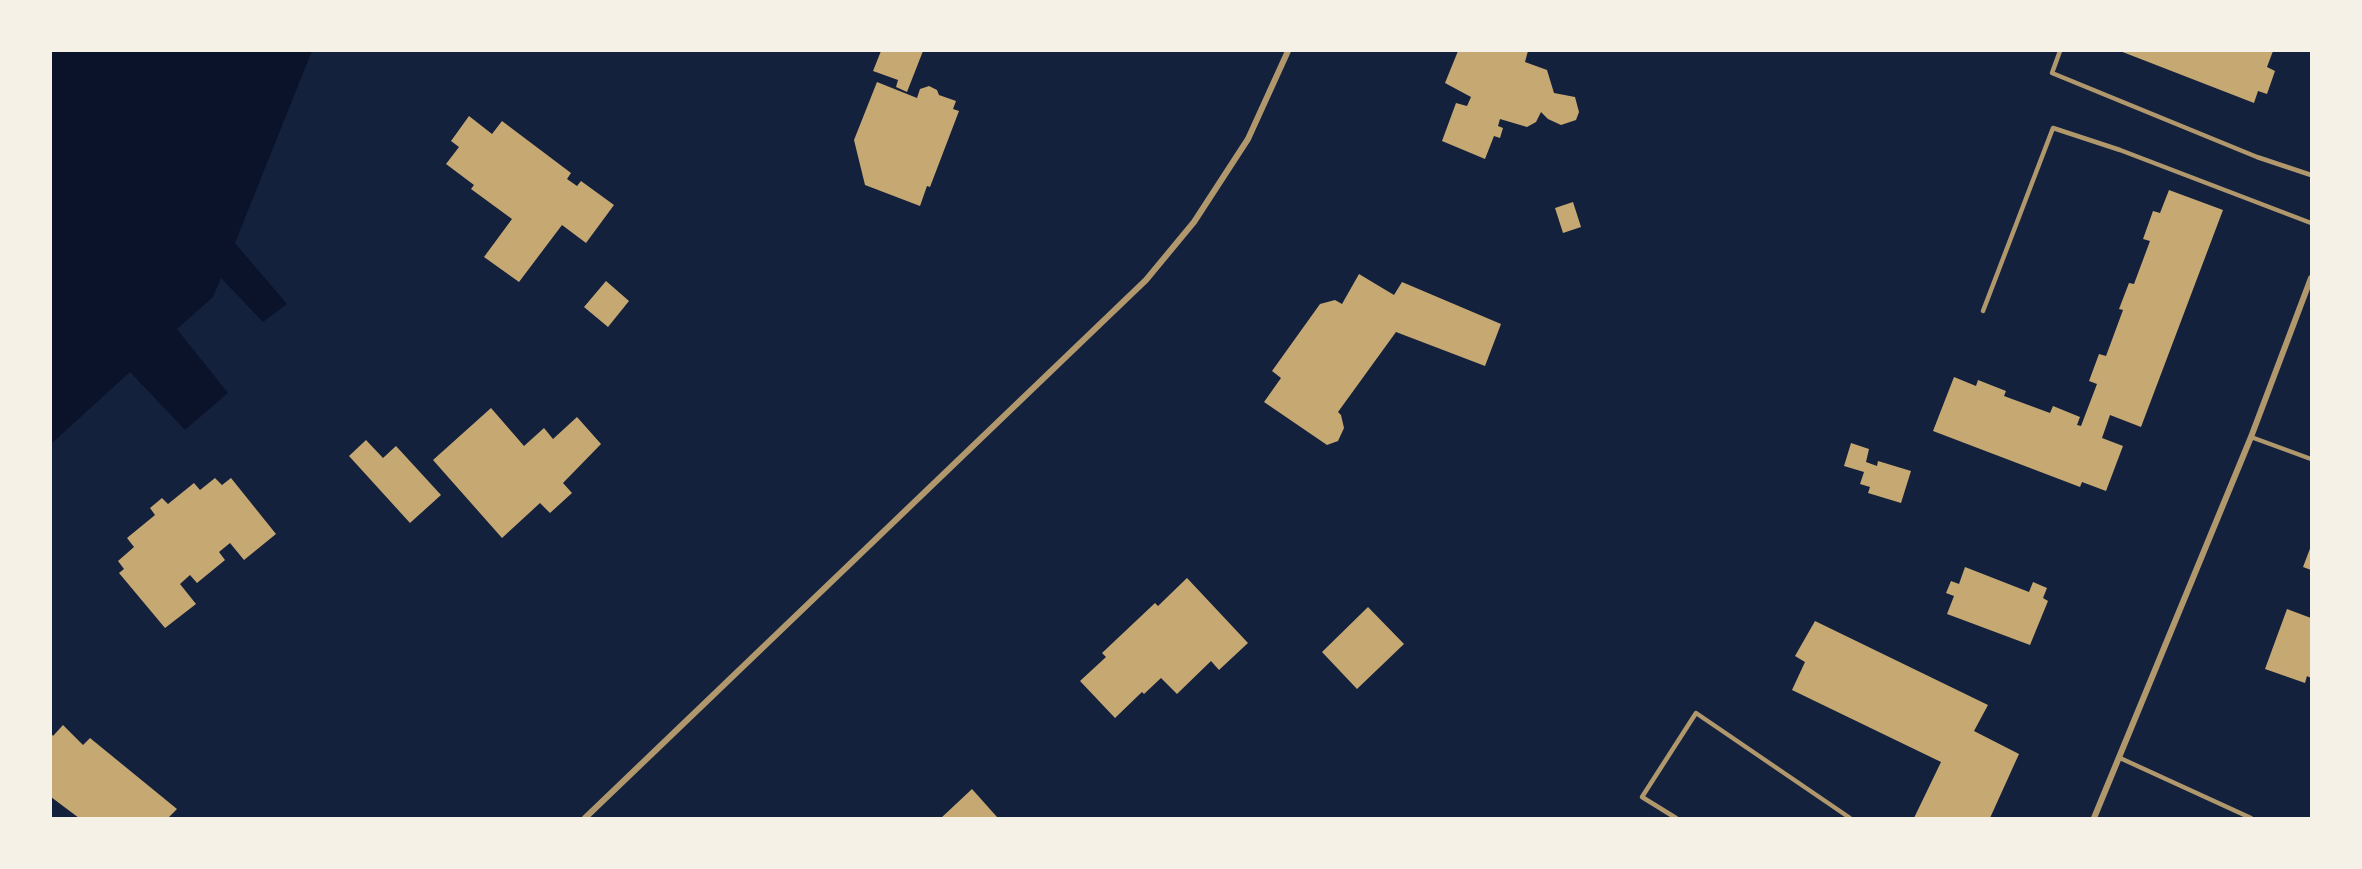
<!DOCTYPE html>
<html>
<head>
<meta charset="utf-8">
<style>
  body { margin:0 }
  #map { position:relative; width:2362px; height:869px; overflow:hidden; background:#14213d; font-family:Barlow,sans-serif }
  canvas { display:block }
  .frame { position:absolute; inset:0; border:52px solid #f6f1e7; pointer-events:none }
</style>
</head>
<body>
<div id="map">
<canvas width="2362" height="869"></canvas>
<div class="frame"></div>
</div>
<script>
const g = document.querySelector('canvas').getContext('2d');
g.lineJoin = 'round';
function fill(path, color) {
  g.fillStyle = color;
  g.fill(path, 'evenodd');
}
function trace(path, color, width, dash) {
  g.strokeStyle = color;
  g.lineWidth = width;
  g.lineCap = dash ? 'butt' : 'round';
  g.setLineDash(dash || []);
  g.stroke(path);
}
fill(new Path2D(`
  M51 51H312L235 243 287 304 263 322 221 278 213 297 177 329 228 393 185 430 130 372 51 444Z`), '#0b132b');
fill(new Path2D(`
  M881 51H923L907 92 896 87 898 80 873 71Z
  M1458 51H1528L1525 62 1547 70 1554 93 1575 97 1579 112 1576 120 1561 125 1548 119 1541 112 1536 122 1527 127 1500 119 1498 126 1503 128 1500 138 1494 136 1485 159 1442 141 1456 103 1467 106 1471 97 1445 83Z
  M2120 51H2273L2267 67 2275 71 2267 94 2258 91 2254 103Z
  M877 82 917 98 920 89 929 86 937 90 939 95 956 101 953 109 959 111 930 187 927 186 920 206 865 185 854 140Z
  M469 116 492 134 502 121 571 173 567 179 577 186 581 181 614 205 586 243 562 225 519 282 484 257 512 219 471 189 474 185 446 164 459 147 451 141Z
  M2169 190 2223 210 2141 427 2110 415 2102 438 2123 446 2106 491 2082 482 2080 487 1933 431 1954 377 1976 386 1978 380 2006 391 2004 396 2050 413 2053 406 2080 417 2077 425 2081 426 2097 384 2089 381 2099 354 2106 356 2123 310 2119 309 2129 283 2134 284 2150 241 2143 239 2153 211 2160 213Z
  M1573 202 1581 227 1563 233 1555 208Z
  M1359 274 1394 295 1402 282 1501 324 1485 366 1396 332 1338 412 1341 415 1344 428 1338 441 1327 445 1264 402 1281 378 1272 371 1320 304 1335 300 1342 304Z
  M606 281 629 301 608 327 584 307Z
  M491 408 524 446 544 428 553 439 577 417 601 444 563 483 572 493 550 513 540 503 502 538 433 460Z
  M366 440 383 458 396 446 441 495 410 523 349 456Z
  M1851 443 1869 449 1866 462 1877 466 1878 461 1911 471 1901 503 1868 493 1870 487 1860 484 1864 472 1844 466Z
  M215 478 222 485 231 478 276 534 244 560 230 543 219 552 225 560 197 583 190 575 180 584 196 604 165 628 119 573 124 569 118 561 134 547 127 538 155 515 150 508 162 498 168 504 194 483 200 490Z
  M2311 546V570L2303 567Z
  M1965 567 2029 592 2033 582 2047 588 2043 598 2048 601 2030 645 1947 614 1954 596 1946 593 1951 581 1959 584Z
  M1187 578 1248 643 1219 670 1211 661 1177 694 1161 678 1144 694 1142 692 1115 718 1080 681 1106 657 1102 653 1155 603 1158 606Z
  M1368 607 1404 644 1357 689 1322 652Z
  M2287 609 2311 618V678L2307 676 2305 683 2265 669Z
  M1815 621 1988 705 1974 731 2019 754 1990 818H1914L1941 762 1792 690 1805 662 1795 656Z
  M63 725 83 745 90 738 177 809 168 818H79L51 797V733L53 736Z
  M972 789 997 817 941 818Z`), '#c6a872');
trace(new Path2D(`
  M2060 51 2052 73 2257 157 2311 175
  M1983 311 2053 128 2120 150 2311 223
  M2251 437 2311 459
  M2120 758 2251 818
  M1676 818 1642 797 1696 713 1850 818`), '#b1986c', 4.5);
trace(new Path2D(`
  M585 818 1146 280 1194 222 1248 139 1288 51
  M2094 818 2251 437 2311 278`), '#b1986c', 6);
</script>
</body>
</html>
